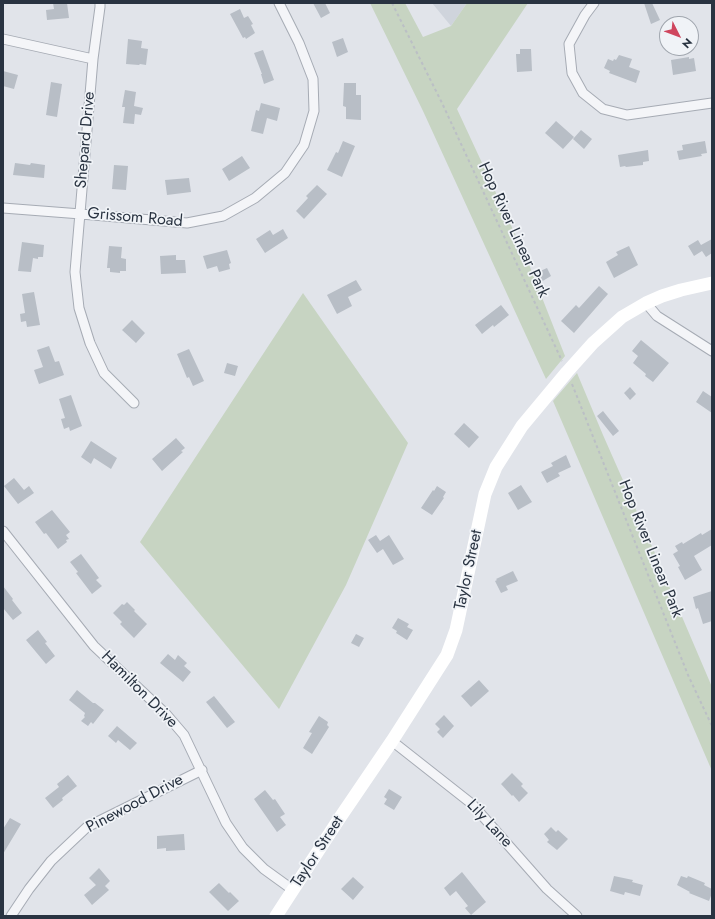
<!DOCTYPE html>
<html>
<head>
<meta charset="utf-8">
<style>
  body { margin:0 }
  #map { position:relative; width:715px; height:919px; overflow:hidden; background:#e1e4ea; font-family:Jost,sans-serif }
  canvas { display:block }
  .frame { position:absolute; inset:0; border:4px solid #293341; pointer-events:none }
  .north { position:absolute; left:659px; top:16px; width:40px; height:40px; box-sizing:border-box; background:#f0f3f7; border:1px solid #a0a6ae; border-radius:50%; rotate:132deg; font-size:11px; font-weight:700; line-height:16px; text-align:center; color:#293341 }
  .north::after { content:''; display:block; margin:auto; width:14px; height:18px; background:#cf465e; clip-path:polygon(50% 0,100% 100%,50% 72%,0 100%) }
</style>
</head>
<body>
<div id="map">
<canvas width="715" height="919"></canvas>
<div class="frame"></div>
<div class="north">N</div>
</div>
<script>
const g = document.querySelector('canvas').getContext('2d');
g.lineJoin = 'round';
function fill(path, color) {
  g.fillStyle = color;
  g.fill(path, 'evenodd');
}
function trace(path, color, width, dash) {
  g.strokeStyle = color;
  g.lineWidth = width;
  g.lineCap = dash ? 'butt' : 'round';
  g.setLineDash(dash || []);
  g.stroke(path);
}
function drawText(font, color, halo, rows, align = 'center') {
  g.font = font + ' Jost,sans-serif';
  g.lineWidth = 3.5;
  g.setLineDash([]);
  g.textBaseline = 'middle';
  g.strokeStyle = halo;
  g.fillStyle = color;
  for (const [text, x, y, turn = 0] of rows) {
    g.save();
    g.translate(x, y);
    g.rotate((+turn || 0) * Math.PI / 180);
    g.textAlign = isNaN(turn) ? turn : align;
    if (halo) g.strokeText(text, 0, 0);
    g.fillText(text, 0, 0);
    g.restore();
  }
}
fill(new Path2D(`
  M432 3H467L451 26Z`), '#cfd4dc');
fill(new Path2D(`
  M370 3H405L423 37 451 26 467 3H528L457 109 528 262 565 356 546 379 423 111Z
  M303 293 408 443 346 585 279 709 140 542Z
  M577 373 603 435 645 530 712 687V771L553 401Z`), '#c7d4c2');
fill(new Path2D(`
  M53 3H67L69 18 47 20 46 10 54 9Z
  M313 3H325L330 13 321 18Z
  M644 3H652L660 20 651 24Z
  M240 9 244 18 248 16 253 24 251 25 255 33 246 39 245 37 243 38 230 14Z
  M343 38 348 52 337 57 332 42Z
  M128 39 142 41 141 48 148 49 146 65 140 64 139 65 126 64Z
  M520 49H531L532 71 517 72 516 54H520Z
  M263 50 274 80 264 84 261 74H262L254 53Z
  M619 55 632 59 629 67 640 71 636 83 609 73 610 71 604 68 608 59 613 61 614 59 616 60Z
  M689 57V59L694 58 696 71 673 75 671 60Z
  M3 71 18 75 14 89 3 86Z
  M51 82 62 84 57 117 46 115Z
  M344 83H356V95H361V120L346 119V107L343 106Z
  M125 90 136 92 134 106 143 108 141 115 135 114 134 124 123 123 125 107H122Z
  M261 103 280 108 277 121 267 118 263 134 251 131 256 110 259 111Z
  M556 121 574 137 563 149 545 133Z
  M581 130 592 139 584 149 573 139Z
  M343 141 355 146 342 177 327 170 336 152 338 153Z
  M705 141 707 153 701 154 702 156 679 160 677 151 683 150 682 145Z
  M648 150 649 161 643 162V165L626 167 625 166 620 167 618 155Z
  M242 156 250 168 229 181 222 169Z
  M15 163 30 165 31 163 45 165 44 178 13 175Z
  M114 165 128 166 126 190 112 189Z
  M189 178 191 192 167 195 165 180Z
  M317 185 327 194 304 219 296 211 308 198 306 196Z
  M283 229 288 238 265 253 256 239 270 230 273 235Z
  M712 239V253L706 257 702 251 694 256 688 246 698 240 701 245Z
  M22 242 44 245 43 257H38V259L33 258 31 272 18 271Z
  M109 246 122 247 121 258 126 259V271H120V273L110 272V268H107Z
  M629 246 638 265 614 278 606 262 618 255 616 252Z
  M227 250 231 263 229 264 230 269 219 272 217 266 207 269 203 256Z
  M176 255V260H185L186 273 161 274 160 256Z
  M547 268 551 276 541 282 536 273Z
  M356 280 362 290 348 297 352 306 337 314 327 295Z
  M599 286 608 294 574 333 561 321 576 305 579 308Z
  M34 292 40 325 27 327 26 321 21 322 20 314 25 313 22 294Z
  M501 305 509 315 494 327 493 325 482 334 475 325Z
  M132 320 145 333 136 343 122 330Z
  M641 340 669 363 653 382 645 376 646 374 633 363 638 356 632 351Z
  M49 346 55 362 59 361 64 375 39 384 34 370 43 367 37 350Z
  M189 349 204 381 193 386 189 377 187 378 177 354Z
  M227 363 238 366 235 376 224 373Z
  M630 387 636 394 630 400 624 393Z
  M703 391 712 397V413L696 402Z
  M71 395 82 426 70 431 69 427 64 429 61 419 65 418 59 399Z
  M603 411 619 431 613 436 597 416Z
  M464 423 479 437 469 448 454 434Z
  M176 438 185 448 181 451 183 452 162 471 152 459Z
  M91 441 117 458 111 469 94 458 91 464 81 457Z
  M566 455 571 467 558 473 560 476 547 483 541 472 553 466 551 463Z
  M14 478 24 490 29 486 34 493 18 504 4 486Z
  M521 485 532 502 518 510 508 493Z
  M437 486 446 492 443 497 444 498 432 515 421 508 433 490 434 491Z
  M52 510 70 532 66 535 69 539 66 540 67 542 58 549 46 533 44 534 35 522Z
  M712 529V545L694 556 702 570 685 580 678 567 680 566 673 554 678 551 675 546 682 542 683 544 701 533 702 535Z
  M376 535 380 541 389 535 404 559 393 565 383 549 377 553 368 540Z
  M81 554 99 578 96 580 102 586 92 594 76 573 78 572 70 562Z
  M513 571 518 581 506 586 508 590 501 593 495 581 497 580 496 579Z
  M3 586 13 599 12 600 22 613 13 620 3 608Z
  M712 591V621L703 624 698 608 696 609 693 597Z
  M127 602 135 610 134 611 147 624 134 638 120 624 122 622 113 613 122 604 124 605Z
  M398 618 409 624 407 627 413 630 407 640 396 633 397 631 392 628Z
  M38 630 47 642 45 643 55 656 46 664 26 640Z
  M356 634 364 638 359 647 351 643Z
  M168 654 175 660 178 655 187 663 184 666 191 672 183 682 160 663Z
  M479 680 489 691 471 707 461 696Z
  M77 690 93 703H95L104 710 93 724 91 722 88 726 81 721 85 717 84 716 85 713 69 700Z
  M214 696 235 722 227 728 206 702Z
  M444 715 454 726 443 738 437 732 440 729 435 724Z
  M319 716 328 722 327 725 329 727 312 754 303 748 312 733 309 732Z
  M117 726 137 743 130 750 118 740 116 743 108 736Z
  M512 773 523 784 521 786 528 793 519 802 513 795 512 796 501 784Z
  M68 775 77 786 62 798 63 800 53 808 45 798 59 787 57 784Z
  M389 789 402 797 394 810 384 804 387 799 384 797Z
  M265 790 273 800 275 799 285 814 280 817 286 825 277 832 254 799Z
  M10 818 21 824 3 854V829Z
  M551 827 556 832 558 830 568 839 557 850 547 842 549 840 544 834Z
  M184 834 185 850 166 851V848L157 849V836Z
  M99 868 110 881 105 886 109 890 92 905 84 895 96 885 89 878Z
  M462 872 486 902 471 915 465 908 468 906 456 891 450 896 444 888Z
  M614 876 633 880 632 882 643 885 640 896 625 892 624 895 610 891Z
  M681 876 687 878 688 876 705 883 704 885 712 889V893L709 901 689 893 690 892 677 885Z
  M353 877 364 887 353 900 341 889Z
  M219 883 229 893 230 892 239 901 228 911 209 892Z`), '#b8bec6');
const street = new Path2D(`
  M100 3V7L93 59 75 272 79 308 90 343 104 373 134 403
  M594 3 585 15 569 44 572 73 583 93 603 109 627 115 712 103
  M3 39 93 59
  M3 208 81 214 187 223 223 216 255 198 285 173 304 145 314 111 313 79 299 43 279 3
  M646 303 657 316 712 351
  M3 531 94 646 166 714 184 735 226 823 243 848 264 869 293 890
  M392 741 472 804 547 889 577 916
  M11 916 29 889 51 861 87 827 202 770`);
trace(street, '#a6abb4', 11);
trace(new Path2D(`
  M392 3 442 103 562 361
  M572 384 688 675 712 726`), '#bbbfc5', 2, [3, 3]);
trace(street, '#f4f5f8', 9);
trace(new Path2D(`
  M276 916 339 819 392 741 447 655 456 630 485 494 496 467 522 426 567 372 593 343 622 317 646 303 662 296 681 290 712 283`), '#fff', 13);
drawText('16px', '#293341', '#f0f3f7', [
  ["Shepard Drive",86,140,-85],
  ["Grissom Road",135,218,5],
  ["Hop River Linear Park",513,230,65],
  ["Hop River Linear Park",650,549,68],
  ["Taylor Street",469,570,-78],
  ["Hamilton Drive",139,690,45],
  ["Pinewood Drive",135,804,-28],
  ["Lily Lane",489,824,47],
  ["Taylor Street",318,852,-57]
]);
</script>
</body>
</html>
